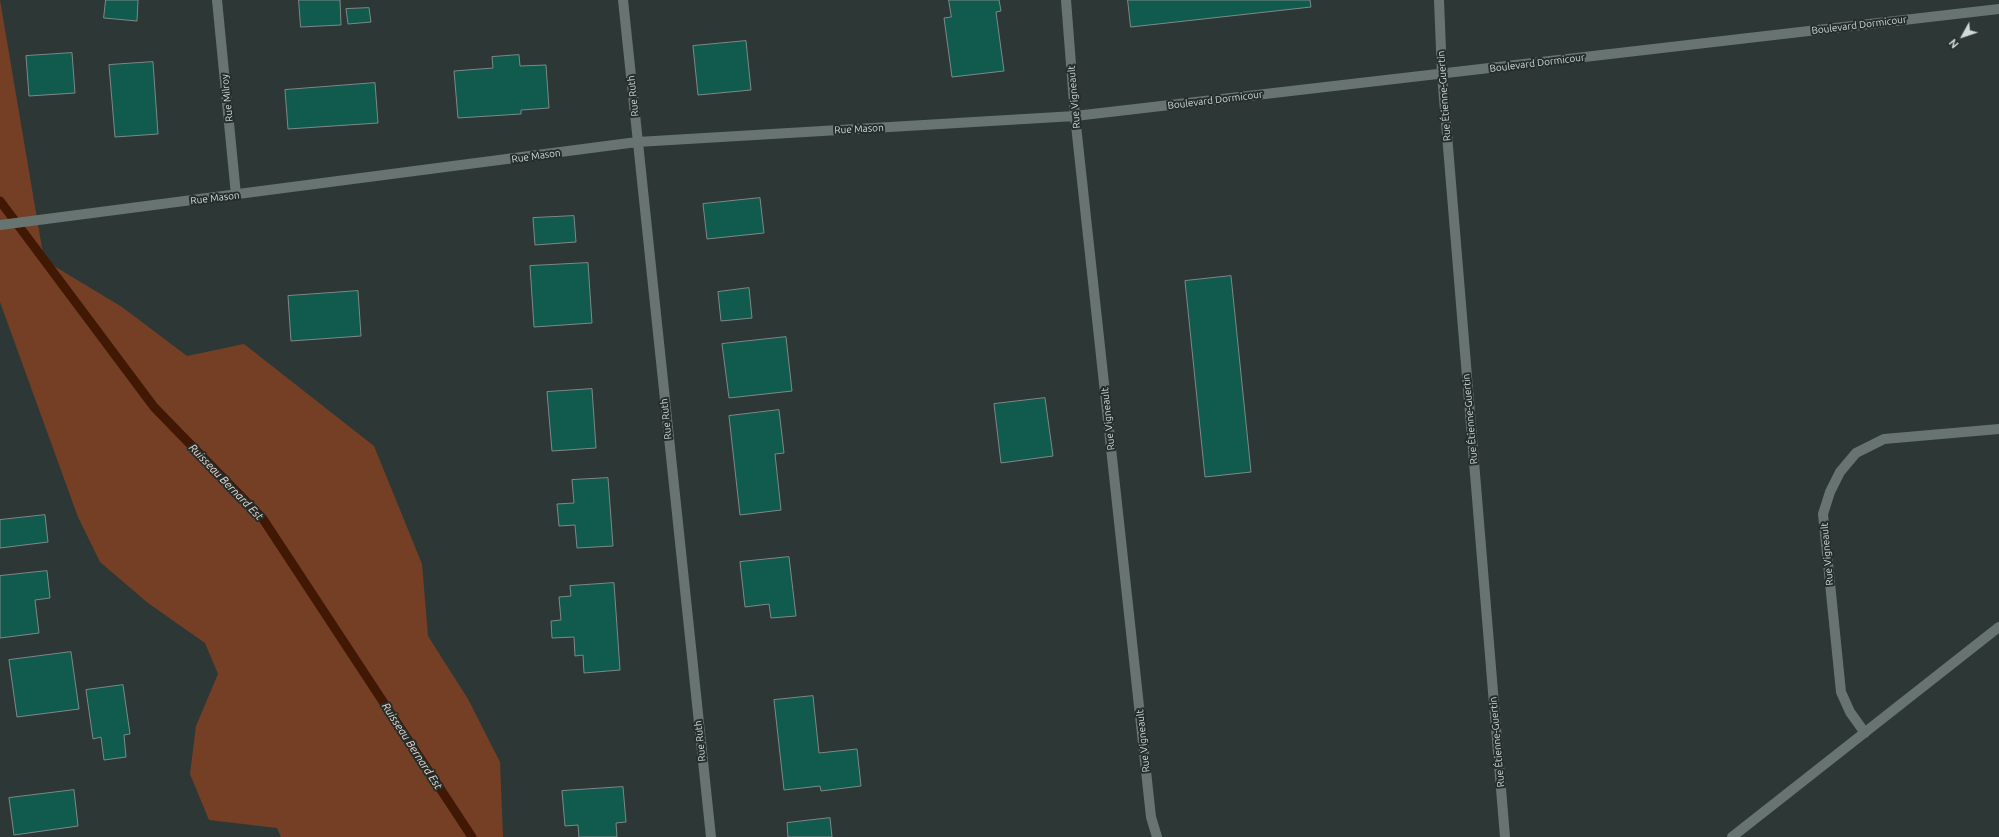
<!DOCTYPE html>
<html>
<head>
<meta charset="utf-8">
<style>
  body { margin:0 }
  #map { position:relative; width:1999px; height:837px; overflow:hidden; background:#2d3836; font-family:Ubuntu,sans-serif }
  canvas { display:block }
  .north { position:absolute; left:1943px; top:16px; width:40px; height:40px; -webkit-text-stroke:3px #242e2c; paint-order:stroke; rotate:230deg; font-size:11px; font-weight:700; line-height:16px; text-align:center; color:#d2d9d7 }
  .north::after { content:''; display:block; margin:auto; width:14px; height:18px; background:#d2d9d7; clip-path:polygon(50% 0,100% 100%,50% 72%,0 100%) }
</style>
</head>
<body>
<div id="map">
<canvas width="1999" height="837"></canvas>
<div class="north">N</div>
</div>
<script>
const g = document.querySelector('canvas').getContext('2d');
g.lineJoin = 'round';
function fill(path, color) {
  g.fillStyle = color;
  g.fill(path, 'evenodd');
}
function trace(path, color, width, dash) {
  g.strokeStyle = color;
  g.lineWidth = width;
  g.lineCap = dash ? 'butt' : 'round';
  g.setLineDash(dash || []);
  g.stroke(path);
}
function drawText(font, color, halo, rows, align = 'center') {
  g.font = font + ' Ubuntu,sans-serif';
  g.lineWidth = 4;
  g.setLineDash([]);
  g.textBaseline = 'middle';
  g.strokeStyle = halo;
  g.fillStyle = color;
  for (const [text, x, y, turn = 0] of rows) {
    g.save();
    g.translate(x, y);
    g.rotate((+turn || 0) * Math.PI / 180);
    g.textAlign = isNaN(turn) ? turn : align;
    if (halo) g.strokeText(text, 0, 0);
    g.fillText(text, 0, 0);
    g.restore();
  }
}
fill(new Path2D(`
  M0 0 44 260 122 307 187 356 244 344 374 446 422 564 428 636 468 699 500 762 503 837H281L277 828 209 820 190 774 196 726 218 674 205 643 148 603 100 562 78 517 0 302Z`), '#753f26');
trace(new Path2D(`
  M0 201 154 407 263 519 472 837`), '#411803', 9);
const building = new Path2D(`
  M106 0H138L137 21 104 18Z
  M299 0H340L341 25 301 27Z
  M949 0H999L1001 11 996 12 1004 71 952 77 944 18 951 17Z
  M1128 0H1310L1311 7 1131 27Z
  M369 8 371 22 348 24 346 9Z
  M746 41 751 90 698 95 693 46Z
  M72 53 75 93 29 96 26 56Z
  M519 55 520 66 546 65 549 108 521 110V114L458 118 454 71 493 68 492 57Z
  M153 62 158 134 115 137 109 65Z
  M375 83 378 123 288 129 285 90Z
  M760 198 764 233 707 239 703 204Z
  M574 216 576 242 535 245 533 218Z
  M588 263 592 323 534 327 530 266Z
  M1231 276 1251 472 1205 477 1185 281Z
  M749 288 752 318 721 321 718 292Z
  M358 291 361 336 291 341 288 296Z
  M786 337 792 391 729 398 722 344Z
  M592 389 596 448 552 451 547 392Z
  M1045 398 1053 456 1001 463 994 404Z
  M779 410 784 453 775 454 781 510 740 515 729 416Z
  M608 478 613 546 577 548 575 525 559 526 557 504 574 503 572 480Z
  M45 515 48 542 0 548V520Z
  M789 557 796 616 771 618 769 604 745 607 740 562Z
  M47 571 50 598 35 600 39 633 0 638V576Z
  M614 583 620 670 584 673 583 655 575 656 574 637 552 638 551 621 561 620 559 597 571 596 570 586Z
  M71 652 79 709 17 717 9 660Z
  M123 685 130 734 124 735 126 757 104 760 101 737 93 739 86 690Z
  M813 696 819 753 857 749 861 786 821 791 820 786 784 790 774 700Z
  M623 787 626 822 616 823 617 837H579L578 825 565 826 562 791Z
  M74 790 78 826 14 835 9 798Z
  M830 818 832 837H788L787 823Z`);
fill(building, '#115a4e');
trace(building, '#7d8986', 1);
trace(new Path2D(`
  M217 0 236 195
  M623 0 711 837
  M1066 0 1075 116 1151 817 1157 837
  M1439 0 1442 74 1505 837
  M0 225 637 142 1075 116 1999 9
  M1865 733 1850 712 1841 692 1823 514 1830 492 1840 472 1856 453 1884 439 1999 429
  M1732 837 1999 627`), '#687471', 10);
drawText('10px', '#d2d9d7', '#242e2c', [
  ["Boulevard Dormicour",1859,25,-7],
  ["Boulevard Dormicour",1537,63,-7],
  ["Rue Ruth",633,96,-96],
  ["Rue Étienne-Guertin",1444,96,-94],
  ["Rue Vigneault",1074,97,-95],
  ["Rue Milroy",227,98,-96],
  ["Boulevard Dormicour",1215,100,-7],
  ["Rue Mason",859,129,-3],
  ["Rue Mason",536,156,-8],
  ["Rue Mason",215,198,-7],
  ["Rue Ruth",666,419,-96],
  ["Rue Vigneault",1108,419,-96],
  ["Rue Étienne-Guertin",1470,419,-95],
  ["Rue Vigneault",1827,554,-95],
  ["Rue Ruth",700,741,-96],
  ["Rue Vigneault",1143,741,-96],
  ["Rue Étienne-Guertin",1497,742,-95]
]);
drawText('italic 11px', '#f0d9cf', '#242e2c', [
  ["Ruisseau Bernard Est",226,482,46],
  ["Ruisseau Bernard Est",412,746,57]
]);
</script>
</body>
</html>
